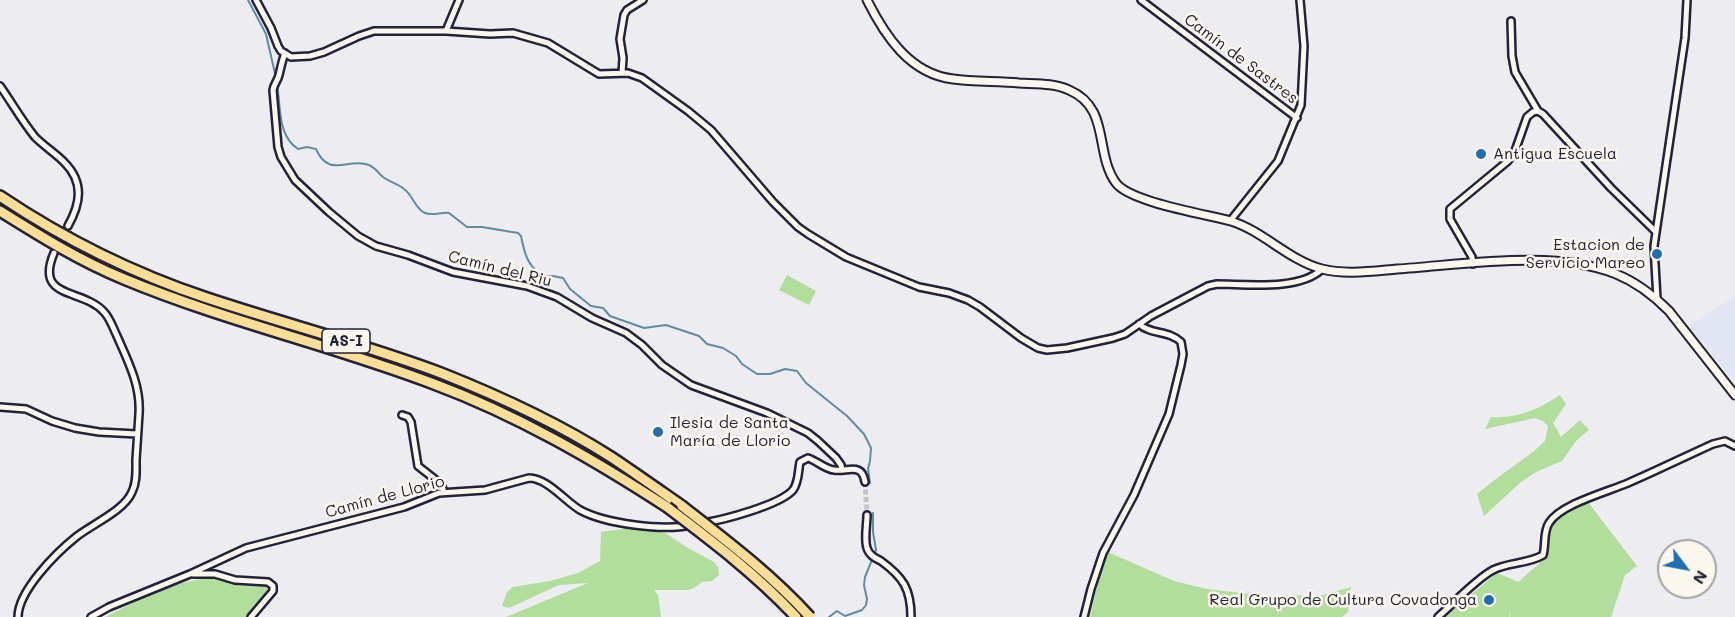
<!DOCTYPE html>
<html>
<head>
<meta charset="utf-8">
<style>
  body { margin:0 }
  #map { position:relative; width:1735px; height:617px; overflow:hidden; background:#ececf1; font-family:Mali,sans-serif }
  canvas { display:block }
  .north { position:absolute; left:1657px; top:539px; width:60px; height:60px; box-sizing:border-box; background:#fbf7ec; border:2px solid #a4a2a5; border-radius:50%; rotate:122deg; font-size:16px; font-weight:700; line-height:24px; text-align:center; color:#22223b }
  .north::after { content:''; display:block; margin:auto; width:21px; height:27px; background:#1f6fb2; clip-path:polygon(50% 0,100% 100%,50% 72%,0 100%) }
</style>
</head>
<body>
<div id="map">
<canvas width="1735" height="617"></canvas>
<div class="north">N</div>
</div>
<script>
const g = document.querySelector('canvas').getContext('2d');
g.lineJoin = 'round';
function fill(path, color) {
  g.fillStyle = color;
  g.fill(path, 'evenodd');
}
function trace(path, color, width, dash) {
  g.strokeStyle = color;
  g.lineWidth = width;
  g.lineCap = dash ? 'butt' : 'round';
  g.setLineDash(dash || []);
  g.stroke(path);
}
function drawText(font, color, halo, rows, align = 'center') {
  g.font = font + ' Mali,sans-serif';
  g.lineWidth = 5;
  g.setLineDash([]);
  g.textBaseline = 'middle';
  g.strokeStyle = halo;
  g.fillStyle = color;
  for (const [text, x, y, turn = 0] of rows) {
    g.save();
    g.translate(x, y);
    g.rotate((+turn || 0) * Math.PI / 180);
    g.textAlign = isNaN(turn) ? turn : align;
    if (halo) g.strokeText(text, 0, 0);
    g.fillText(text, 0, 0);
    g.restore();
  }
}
fill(new Path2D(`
  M1735 295V382L1689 326Z`), '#e2e5f4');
fill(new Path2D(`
  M787 275 816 291 809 305 779 290Z
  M1560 395 1566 404 1553 423 1561 437 1580 420 1589 430 1576 441 1562 461 1536 472 1521 482 1484 516 1477 494 1501 475 1533 452 1545 441 1548 426 1543 421 1535 418 1485 429 1491 417C1518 419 1538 409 1560 395Z
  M1588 502 1637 566 1625 575 1611 617H1510L1511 610 1509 617H1444L1497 573 1519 582C1526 574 1537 566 1544 559 1550 550 1546 540 1550 530 1555 516 1576 509 1588 502Z
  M629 528 665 533 688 548 714 562 718 567 719 575 712 581 702 582 694 588 688 590H654L658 595 661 617H506L588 583 559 585 509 608 502 606 507 592 513 587 550 581 578 573 600 561 601 532Z
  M1108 552 1174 581 1207 589 1267 596 1323 595 1351 587 1348 612 1342 617H1090L1099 578Z
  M213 578 235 585 266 586 267 591 246 617H106C139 599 175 580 213 578Z`), '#b2de9c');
trace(new Path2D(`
  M248 0 266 34 276 78
  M277 84C281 107 277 135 298 149L307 147 316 149C329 179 349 157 369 165 376 168 378 173 383 177 390 182 398 184 404 189 413 195 415 209 425 213 433 216 441 212 449 213L467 227H482L518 233 521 236C525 256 527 263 542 277L553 276 563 278 570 289 591 306 603 308 610 316 644 328 666 325 699 336 707 344 723 348 736 356 742 364 757 374H770L785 369 797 371 806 383 847 416 864 434 871 448 870 461 868 469 870 483
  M829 617 837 611 845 616 862 610 866 605 867 599 864 585 865 577 876 550 873 532V513`), '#5f8ca3', 2);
trace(new Path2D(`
  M54 253 68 226
  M865 482 867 515`), '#c4c4cd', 5, [5, 2.5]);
const minor = new Path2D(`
  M256 0 271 28 278 46 281 51 291 57 310 56 324 52 359 36 374 31H446L490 34 513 33 548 43 599 74 628 73 642 78 688 111 711 130 773 202 798 227 808 234 846 257 919 287 949 293 968 300 980 307 1021 338 1038 348 1047 350 1067 348 1113 338 1125 334 1151 316 1208 286 1217 284C1245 284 1300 291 1322 269
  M1141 0 1297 118
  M1511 21 1512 56 1515 72 1538 111
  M446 31 459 0
  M285 53C282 61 281 67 279 75 278 80 274 84 273 90L278 147 281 157 295 180 329 212 358 236 376 246 408 255 453 272 527 286 557 297 592 318 626 333 642 345 662 365 691 385 767 413 808 433 818 441 836 458 841 465 842 470
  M622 73 623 58 620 39 624 15 627 10 643 0
  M0 86C12 103 22 121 35 137 44 146 55 153 64 162 84 182 81 203 68 226
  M1230 221 1278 161 1301 105 1304 46 1300 0
  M1473 264 1472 257 1450 219V209L1508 161 1515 151 1527 117 1533 112 1538 111 1543 114 1611 188 1656 232
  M1657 299 1654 246 1685 38 1687 0
  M0 407 26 409 52 421 75 428 99 432 137 434
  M402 415 408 417 411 422 418 466 441 484 444 492
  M867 515C867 525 864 539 867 548 869 555 875 558 881 561 903 577 911 589 911 617
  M703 523C723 520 780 505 793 490 799 482 798 471 800 462L808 458C817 461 825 469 834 470 848 472 862 462 865 482
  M193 574H215L235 580 268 582 273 586V591L251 617
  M18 617C18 591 56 553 76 537 92 524 124 511 132 492 137 482 136 471 136 460 137 445 138 429 139 414 141 386 128 361 117 336 113 328 110 318 104 312 83 288 34 300 54 253
  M91 617 109 607 190 574 246 548 404 507 439 493 485 490 529 478C547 478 565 501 580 510 606 524 663 531 691 525
  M1084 617 1091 589 1103 553 1134 495 1169 414 1181 365 1183 354 1181 342C1169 330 1151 335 1139 324
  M1438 617C1454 603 1476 579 1493 570 1509 562 1528 564 1543 555 1546 544 1543 532 1549 523 1561 504 1607 492 1628 483 1656 471 1684 457 1713 444L1725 441 1735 446`);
const tertiary = new Path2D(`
  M867 0C885 36 910 74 953 79 974 82 997 81 1019 83 1035 84 1054 83 1069 90 1111 108 1094 153 1116 183 1130 202 1205 214 1231 221 1263 231 1290 261 1322 269 1345 275 1373 271 1397 269 1462 265 1555 249 1616 274 1636 282 1654 296 1669 311L1735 395`);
const motorway = new Path2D(`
  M0 196C64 239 135 274 207 298 285 324 364 344 441 373 499 396 558 423 611 457 635 473 659 490 682 506
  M0 211C40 236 80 261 124 279 225 321 332 345 434 384 517 415 593 459 667 507`);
trace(minor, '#22223b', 10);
trace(tertiary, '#22223b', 11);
trace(motorway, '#22223b', 14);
trace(minor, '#fbf7ec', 5);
trace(tertiary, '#fbf7ec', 7);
trace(motorway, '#fbde96', 9);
const motorwayBridge = new Path2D(`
  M682 506C727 541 772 575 810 617
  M667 507C712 541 757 575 796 617`);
trace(motorwayBridge, '#22223b', 14, []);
trace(motorwayBridge, '#fbde96', 9);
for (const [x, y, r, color] of [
  [1481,154,6,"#1f6fb2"],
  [1657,254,6,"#1f6fb2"],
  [658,432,6,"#1f6fb2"],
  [1489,600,6,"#1f6fb2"]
]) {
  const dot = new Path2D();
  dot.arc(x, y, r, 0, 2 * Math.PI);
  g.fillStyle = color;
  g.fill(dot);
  trace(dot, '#fbf7ec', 2);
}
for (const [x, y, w] of [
  [346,341,48]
]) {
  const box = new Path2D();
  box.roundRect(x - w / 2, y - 12, w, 24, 4.5);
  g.fillStyle = '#fbf7ec';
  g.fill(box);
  trace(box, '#22223b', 1.5);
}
drawText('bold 15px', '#22223b', null, [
  ["AS-I",346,341]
]);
drawText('16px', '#22223b', '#fbf7ec', [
  ["Camín de Sastres",1241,59,37],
  ["Camín del Riu",500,269,14],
  ["Camín de Llorio",385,497,-15]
]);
drawText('16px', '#22223b', '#fbf7ec', [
  ["Antigua Escuela",1493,154],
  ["Estacion de",1645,245,"right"],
  ["Servicio Mareo",1645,263,"right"],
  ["Ilesia de Santa",670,423],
  ["María de Llorio",670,441],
  ["Real Grupo de Cultura Covadonga",1477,600,"right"]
], 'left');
</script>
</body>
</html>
